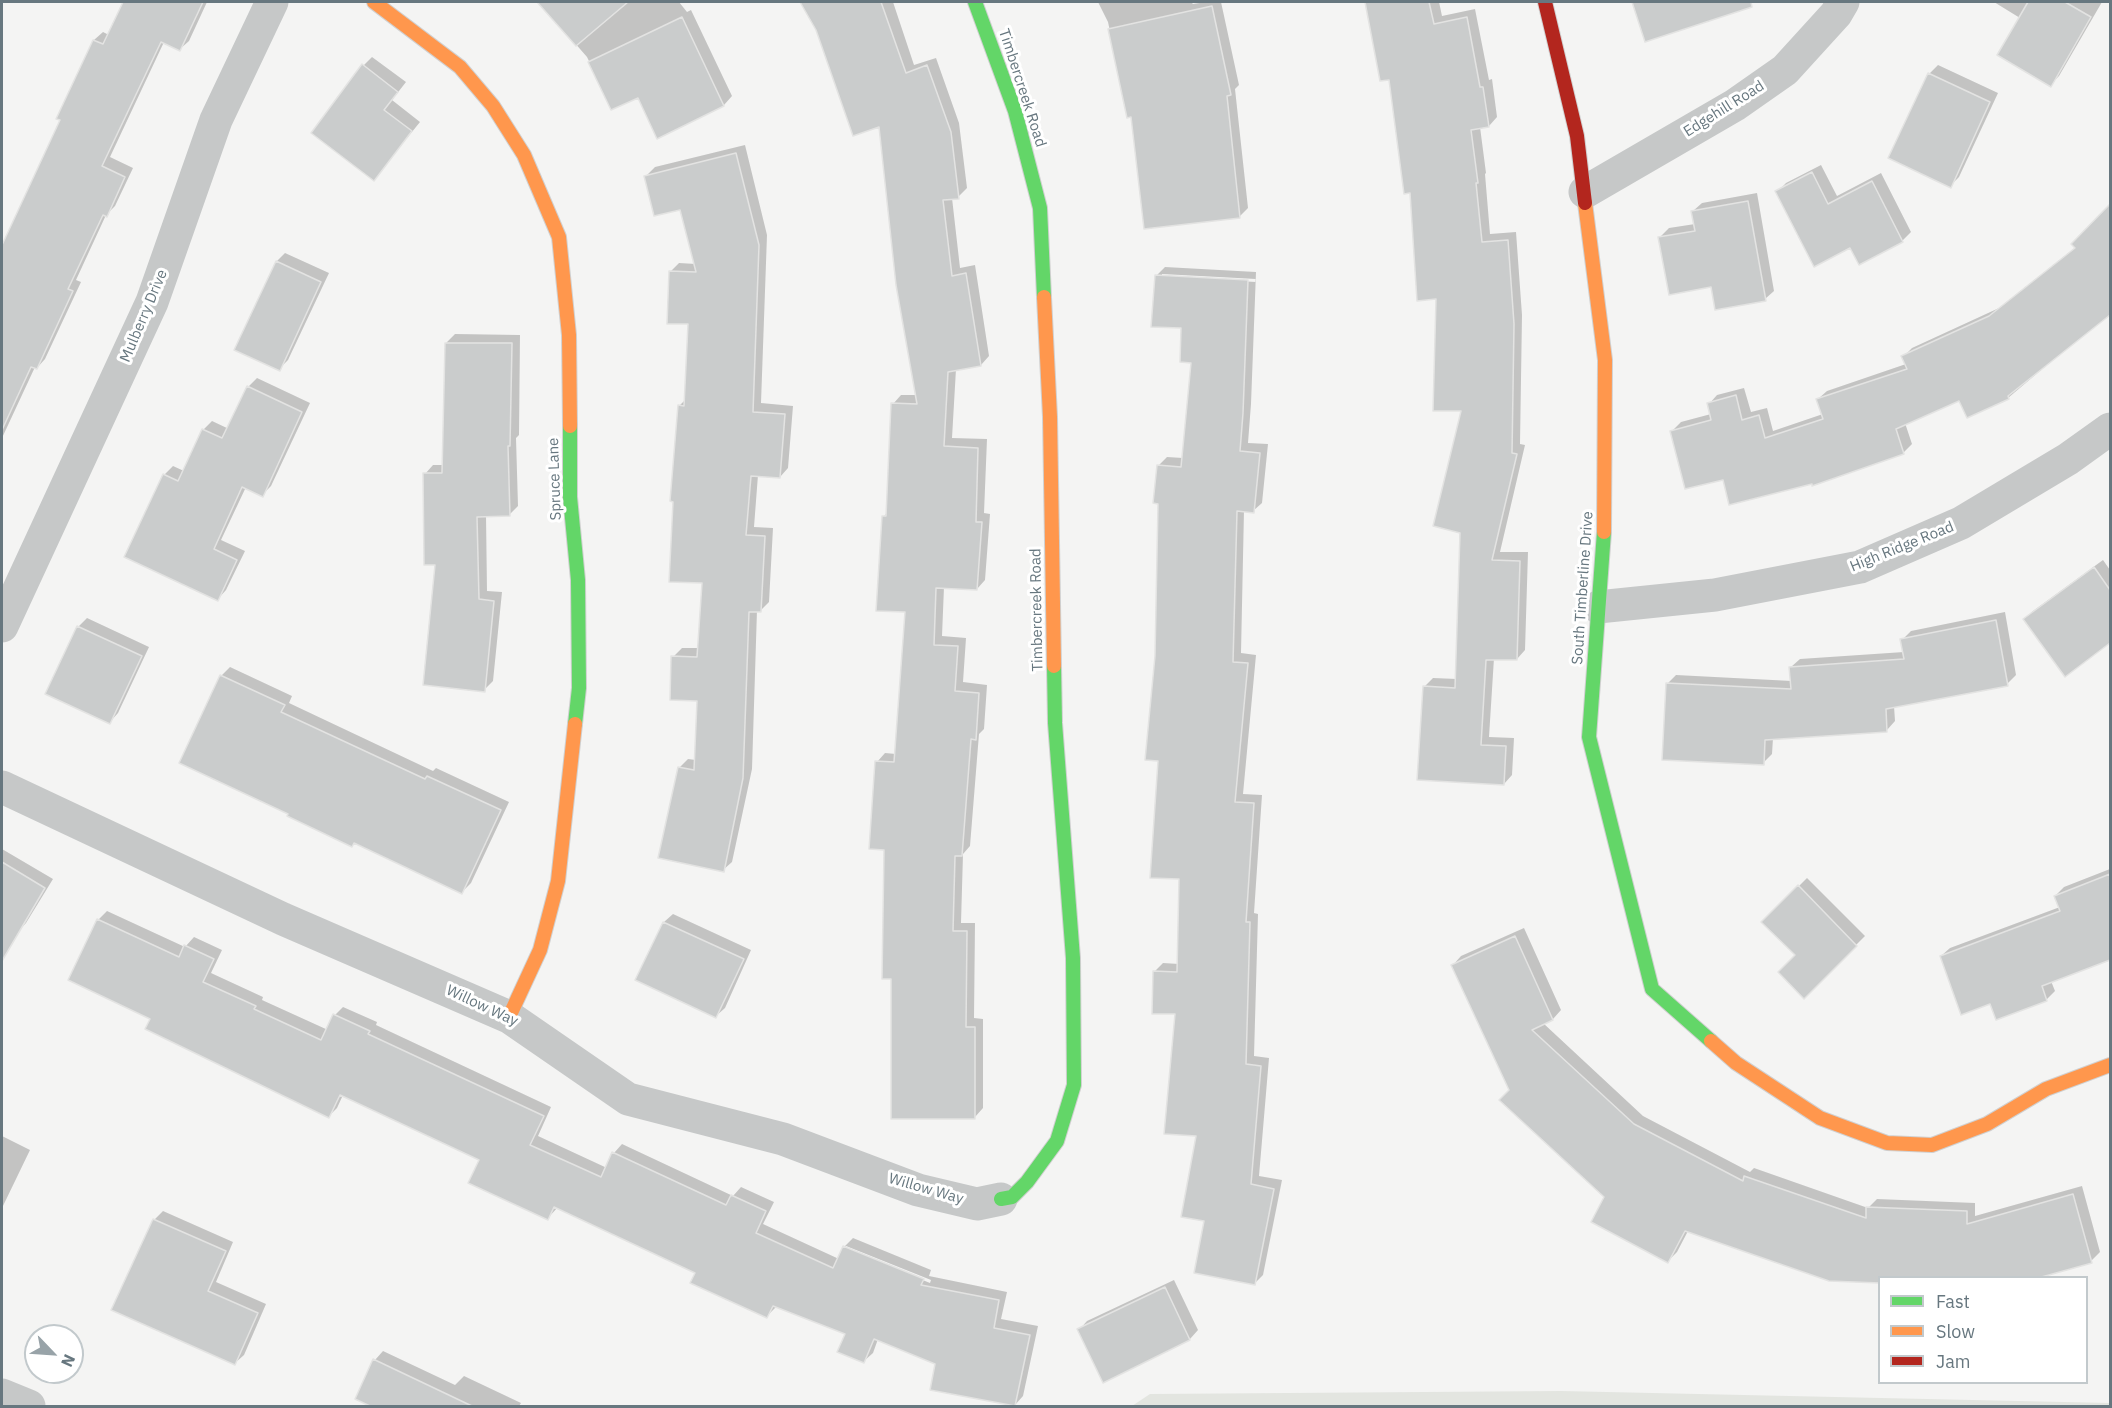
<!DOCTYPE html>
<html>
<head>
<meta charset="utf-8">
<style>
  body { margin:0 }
  #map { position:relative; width:2112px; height:1408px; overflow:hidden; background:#f4f4f3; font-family:"IBM Plex Sans",sans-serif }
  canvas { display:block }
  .frame { position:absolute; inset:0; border:3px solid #67777f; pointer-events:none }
  .legend { position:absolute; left:1878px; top:1276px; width:210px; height:108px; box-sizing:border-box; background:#fff; border:2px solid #c2c9cc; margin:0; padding:8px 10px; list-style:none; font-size:18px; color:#67777f }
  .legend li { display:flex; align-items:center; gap:12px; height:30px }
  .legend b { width:30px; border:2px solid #c2c9cc }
  .north { position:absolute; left:24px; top:1324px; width:60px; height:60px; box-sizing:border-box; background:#fff; border:2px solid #c2c9cc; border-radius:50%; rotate:115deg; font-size:16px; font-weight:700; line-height:24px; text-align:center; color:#67777f }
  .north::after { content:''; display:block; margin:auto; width:21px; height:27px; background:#98a3a8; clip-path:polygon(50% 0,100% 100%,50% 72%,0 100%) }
</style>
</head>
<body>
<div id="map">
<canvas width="2112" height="1408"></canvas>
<div class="frame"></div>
<ul class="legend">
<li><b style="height:8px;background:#63d668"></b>Fast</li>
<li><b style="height:8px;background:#ff974d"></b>Slow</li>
<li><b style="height:8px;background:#b3261e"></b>Jam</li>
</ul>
<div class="north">N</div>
</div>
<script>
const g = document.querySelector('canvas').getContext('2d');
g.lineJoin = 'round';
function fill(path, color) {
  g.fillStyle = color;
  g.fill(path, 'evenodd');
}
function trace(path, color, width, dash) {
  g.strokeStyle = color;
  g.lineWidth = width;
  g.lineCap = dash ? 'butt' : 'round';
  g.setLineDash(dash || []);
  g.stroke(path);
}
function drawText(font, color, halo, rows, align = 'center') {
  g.font = font + ' "IBM Plex Sans",sans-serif';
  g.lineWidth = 6;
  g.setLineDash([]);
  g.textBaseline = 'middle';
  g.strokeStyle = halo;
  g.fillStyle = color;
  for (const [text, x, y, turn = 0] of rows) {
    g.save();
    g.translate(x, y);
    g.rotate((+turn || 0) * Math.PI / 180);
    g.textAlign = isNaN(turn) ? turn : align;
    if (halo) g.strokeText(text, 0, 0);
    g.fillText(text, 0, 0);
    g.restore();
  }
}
fill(new Path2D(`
  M1561 1391 2110 1403V1406H1132L1150 1394Z`), '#e3e5e0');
fill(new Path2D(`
  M125 2H207L189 41 180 49 164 42 110 157 133 168 115 206 106 215 76 280 81 282 45 359 37 368 35 367 2 438V245L3 246 62 120 58 118 94 40 103 32 109 35Z
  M539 2H679L687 12 691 10 732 96 724 105 658 137 639 96 612 108 587 57Z
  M801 2H893L914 65 936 58 959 123 967 188 958 197 952 198 960 268 975 265 989 356 981 365 956 369 952 438 987 439 984 513 990 514 985 580 977 589 944 587 942 636 966 638 963 682 987 685 984 729 979 734 970 846 963 854 961 923H975L974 1018 983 1019V1108L975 1117 893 978 885 849 877 762 885 753 896 754 907 611 883 517 888 512 893 404 901 395H917L880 125 817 29Z
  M1098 2H1191L1193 4 1206 2H1221L1239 85 1235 89 1248 208 1239 217 1133 115 1128 116 1108 22Z
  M1366 2H1439L1442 16 1475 9 1489 80 1492 79 1497 117 1489 126 1480 127 1486 173 1485 174 1490 234 1516 232 1522 315 1520 444 1525 445 1500 552H1528L1525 650 1517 659 1494 658 1489 737 1514 738 1512 775 1504 784 1424 687 1433 678 1457 679 1462 410 1438 297 1411 191 1390 78 1382 79Z
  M1634 2H1721L1724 9 1646 40Z
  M1994 2H2102L2059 76 2050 85 2020 18Z
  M372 57 406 82 392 100 420 122 374 179 364 65Z
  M1938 65 1998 93 1959 177 1950 186 1929 74Z
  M745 145 767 235 761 403 793 406 788 468 780 477 758 475 754 527 773 528 769 602 760 611 757 610 752 769 732 862 723 870 660 857 680 767 688 759 696 760 699 699 673 657 682 648H699L704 582 679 406 686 399 690 323 670 272 679 263 696 264 681 208 646 176 655 167Z
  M1821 165 1837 196 1881 173 1911 232 1902 241 1860 263 1851 246 1777 192 1786 183Z
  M1757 193 1774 291 1765 299 1712 286 1660 237 1669 228 1695 224 1693 211 1702 203Z
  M2110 206V309L2092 327 2008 398 1960 399 1905 423 1912 444 1903 453 1724 478 1672 431 1681 422 1711 414 1709 404 1717 395 1744 388 1751 412 1767 408 1773 431 1823 414 1818 399 1827 391 1906 364 1903 357 1912 348 1999 308 2076 247 2073 244Z
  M285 253 329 273 288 360 279 369 277 261Z
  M1165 267 1256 272 1251 404 1248 443 1268 444 1262 503 1253 511 1244 510 1241 653 1256 655 1243 794 1262 795 1254 913 1258 914 1254 1056 1269 1058 1259 1176 1282 1180 1263 1275 1254 1284 1206 1220 1198 1135 1176 1013 1154 972 1163 963 1179 964 1180 878 1159 760 1157 656 1160 502 1158 466 1167 457 1183 458 1193 361 1183 327 1156 276ZM1162 274 1256 279V282L1162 277Z
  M455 334 520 335 519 435 516 438 518 506 509 515H486L487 591 502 592 493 681 484 690 437 564 425 474 433 465H444L446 343Z
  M257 378 310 403 271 486 262 495 246 487 221 540 245 551 226 590 218 599 164 475 173 466 184 471 203 430 212 421 229 429 248 387Z
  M2103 560 2110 570V641L2065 675 2025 620 2033 611Z
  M2005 612 2016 675 2007 684 1894 706 1895 721 1887 730 1773 738 1772 754 1763 763 1667 684 1676 675 1792 681 1791 667 1800 659 1904 652 1902 640 1911 631Z
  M87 618 149 647 118 713 110 722 78 627Z
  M230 667 292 696 289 703 433 771 436 768 509 802 471 883 462 892 221 676Z
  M2 849 53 879 26 923 18 932 2 922Z
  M2110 869V958L2051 981 2055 991 2046 1000 1991 1002 1941 956 1950 948 2060 907 2055 896 2064 887Z
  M1807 878 1865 936 1804 997 1797 955 1763 922Z
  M107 911 185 947 194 937 222 950 211 973 263 997 262 1000 328 1030 335 1015 343 1007 377 1022 376 1025 551 1107 538 1136 607 1168 614 1153 622 1144 733 1196 741 1187 774 1202 763 1224 839 1259 844 1247 853 1238 931 1270 929 1276 1007 1292 1001 1319 1038 1326 1023 1396 1015 1405 937 1363 878 1339 873 1353 864 1361 847 1334 777 1306 767 1316 697 1272 558 1207 548 1218 481 1159 343 1095 337 1108 329 1116 152 1018 98 920ZM846 1246 931 1280 930 1283 846 1249Z
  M673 914 751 950 725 1008 716 1016 637 980 664 922Z
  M1524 928 1561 1010 1553 1019 1543 1023 1643 1116 1750 1172 1754 1168 1868 1208 1877 1199 1975 1203V1216L2082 1186 2100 1252 2091 1261 1688 1231 1677 1252 1668 1261 1606 1196 1510 1090 1453 965 1461 956Z
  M2 1136 30 1150 2 1208Z
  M163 1211 233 1242 216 1282 266 1304 244 1355 235 1363 154 1220Z
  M1174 1280 1198 1330 1190 1339 1103 1381 1079 1330 1087 1321Z
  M383 1351 455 1385 464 1376 521 1403 519 1406H375V1360Z`), '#0003');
const building = new Path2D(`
  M123 2H203L180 51 161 42 102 166 125 177 107 217 103 215 68 289 73 291 37 369 31 367 2 430V245L60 120 56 119 93 40 103 44Z
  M537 2H628L576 46Z
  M800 2H881L906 73 927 65 951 132 959 199 943 200 952 276 966 273 981 366 948 372 944 446 978 448 976 522H982L977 590 936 588 934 645 958 646 955 691 979 693 976 740 971 739 962 856H955L953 931H967L966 1027H975V1119H891V979H882L884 850 869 849 875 761 894 762 905 612 876 611 882 516H886L891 403 917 404 896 285 879 127 853 136 816 30Z
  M1365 2H1429L1434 24 1467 17 1480 87H1483L1489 127 1471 130 1478 183H1476L1482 242 1508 240 1514 324 1512 453 1517 454 1492 560 1520 561 1517 660H1486L1481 745 1506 746 1504 785 1417 780 1423 686 1455 688 1460 533 1433 526 1461 411H1433L1436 299 1417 301 1410 193 1404 194 1389 80 1380 81Z
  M1632 2H1751L1752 7 1645 42Z
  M2028 2H2065L2091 17 2051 87 1997 55Z
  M1212 6 1231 95 1227 96 1240 218 1144 229 1131 117 1127 118 1108 29Z
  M682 17 724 106 657 139 638 98 611 110 588 62Z
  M362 64 398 92 384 110 412 131 374 181 311 133Z
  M1928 73 1990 102 1951 188 1888 158Z
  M736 153 759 245 753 412 785 414 780 478 751 476 746 535 765 536 761 612H749L743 778 724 872 658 858 678 767 694 770 697 701 670 700 671 656 697 657 702 583 669 582 673 502 670 501 678 405 684 406 688 324H667L669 271 696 272 680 210 654 216 644 176Z
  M1812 172 1828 204 1872 181 1903 242 1859 265 1850 248 1814 267 1775 191Z
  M1748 201 1766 301 1715 310 1711 287 1669 295 1658 237 1695 231 1691 211Z
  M2110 204V315L2008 396 2009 399 1967 418 1959 401 1896 429 1904 454 1812 486V484L1729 505 1723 480 1685 489 1670 431 1711 420 1707 403 1736 395 1742 420 1759 415 1765 438 1823 419 1816 399 1907 369 1901 356 1989 316 2075 248 2071 244Z
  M276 261 321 282 280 371 234 350Z
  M1155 275 1248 280 1243 413 1240 451 1260 453 1254 513 1237 511 1233 662 1248 663 1235 802 1254 803 1246 922H1250L1246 1064 1261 1066 1251 1184 1274 1189 1255 1285 1194 1273 1204 1221 1181 1217 1196 1136 1164 1134 1175 1014H1152L1153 971 1177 972 1179 879 1150 878 1158 761 1145 760 1155 656 1158 504 1153 503 1157 465 1181 467 1191 363 1180 362 1181 328 1151 327Z
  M445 343H512L510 446H508L510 516 477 517 479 599 494 601 485 692 423 685 435 565H424L423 473H442Z
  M247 386 302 412 263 497 242 487 214 549 237 560 218 601 124 557 163 474 178 481 202 429 222 438Z
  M2094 567 2110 590V643L2065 677 2023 619Z
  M1996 620 2008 686 1886 709 1887 732 1765 740 1764 765 1662 760 1666 683 1791 689 1789 667 1904 659 1900 639Z
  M77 626 142 656 110 724 45 694Z
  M220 675 285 705 281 712 425 779 427 776 501 810 462 894 354 843 352 847 287 816 288 814 179 763Z
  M2 862 45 888 2 961Z
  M2110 874V960L2042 986 2047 1001 1996 1020 1990 1004 1961 1015 1940 956 2060 911 2054 896Z
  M1798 885 1857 946 1804 999 1778 972 1795 955 1761 922Z
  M97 919 179 957 184 945 214 959 203 982 256 1006 254 1009 321 1040 333 1014 370 1031 368 1034 544 1116 530 1145 601 1177 612 1152 726 1205 731 1195 766 1211 756 1233 833 1268 843 1246 924 1279 921 1285 999 1300 994 1328 1030 1335 1015 1406 930 1390 935 1364 874 1339 864 1363 837 1352 845 1334 773 1306 767 1318 690 1283 695 1273 554 1207 548 1220 468 1183 479 1160 340 1095 329 1118 145 1029 150 1019 68 980Z
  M663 922 744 959 716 1018 635 980Z
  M1515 936 1553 1020 1532 1030 1634 1124 1743 1181 1744 1176 1866 1218V1207L1967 1211V1224L2073 1194 2092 1263 2038 1278H1880V1283L1829 1281 1685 1231 1668 1263 1591 1222 1604 1197 1499 1100 1509 1090 1451 965Z
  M153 1219 226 1251 208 1291 258 1313 235 1365 111 1310Z
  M1165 1287 1190 1340 1103 1383 1077 1329Z
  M373 1359 474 1407H372L355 1399Z`);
fill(building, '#cacccc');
trace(building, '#e3e3e2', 1.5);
const fast = new Path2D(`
  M975 2 1015 111 1040 208 1044 297
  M570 426V497L578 580 579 688 575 724
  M1604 532 1589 737 1652 989 1711 1041
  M1001 1199 1012 1197 1027 1182 1057 1141 1074 1085 1073 958 1055 723 1054 666`);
const slow = new Path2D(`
  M374 2 460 67 493 106 524 155 559 237 569 335 570 426
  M1585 203 1605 360 1604 532
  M1044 297 1050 417 1054 666
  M509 1017 540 950 558 881 575 724
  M1711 1041 1736 1063 1820 1118 1887 1143 1932 1145 1987 1124 2046 1089 2110 1065`);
const jam = new Path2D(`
  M1545 2 1577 136 1585 203`);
trace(fast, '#d0d0d0', 16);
trace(slow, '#d0d0d0', 16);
trace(jam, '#d0d0d0', 16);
trace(new Path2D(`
  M1585 192 1735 105 1785 70 1836 14 1843 2
  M1598 607 1715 595 1860 567 1961 523 2068 459 2110 429
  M2 626 152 302 216 120 272 2
  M2 787 283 919 509 1017 628 1099 783 1139 918 1190 977 1204 1001 1199
  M2 1395 29 1406`), '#c6c8c8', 33);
trace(fast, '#63d668', 14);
trace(slow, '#ff974d', 14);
trace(jam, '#b3261e', 14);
drawText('15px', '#67777f', '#fff', [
  ["Timbercreek Road",1022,88,72],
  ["Edgehill Road",1724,109,-32],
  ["Mulberry Drive",144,316,-67],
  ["Spruce Lane",555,479,-92],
  ["High Ridge Road",1902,547,-22],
  ["South Timberline Drive",1583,588,-86],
  ["Timbercreek Road",1037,610,-91],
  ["Willow Way",482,1006,25],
  ["Willow Way",926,1189,16]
]);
</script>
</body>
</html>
